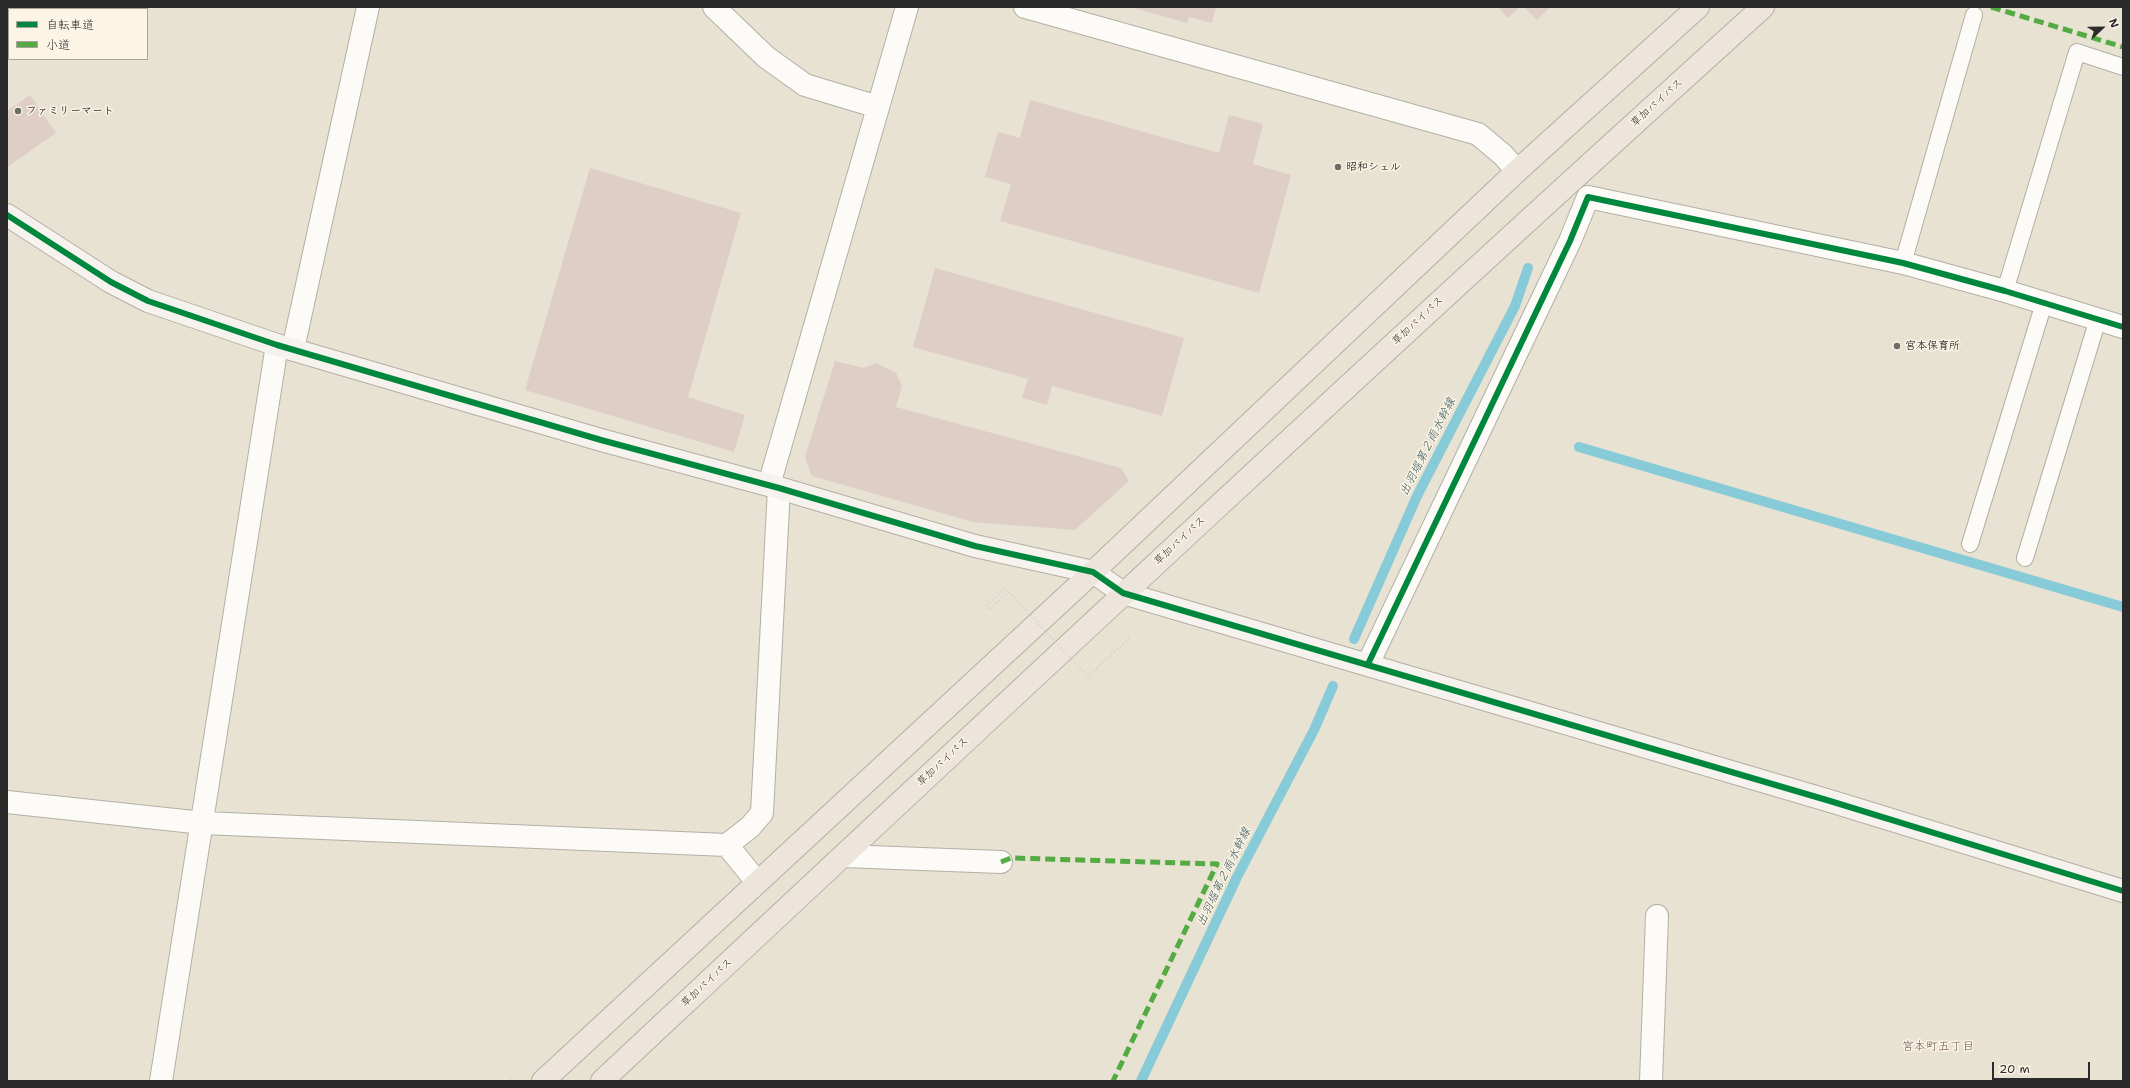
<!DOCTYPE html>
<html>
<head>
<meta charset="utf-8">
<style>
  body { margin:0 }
  #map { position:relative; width:2130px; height:1088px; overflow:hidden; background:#e8e2d2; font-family:"Shantell Sans","Klee One",sans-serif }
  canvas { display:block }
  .frame { position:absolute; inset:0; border:8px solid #2b2b2b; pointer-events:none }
  .legend { position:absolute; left:8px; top:8px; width:140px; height:52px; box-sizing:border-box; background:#fcf5e5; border:1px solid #a8a49b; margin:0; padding:5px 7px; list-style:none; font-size:12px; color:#2b2b2b }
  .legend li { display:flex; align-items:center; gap:8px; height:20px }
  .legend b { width:20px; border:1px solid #a8a49b }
  .north { position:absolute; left:2082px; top:8px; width:40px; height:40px; -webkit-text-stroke:3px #fcf5e5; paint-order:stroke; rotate:68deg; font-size:11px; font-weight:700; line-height:16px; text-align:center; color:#2b2b2b }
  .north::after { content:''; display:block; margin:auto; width:14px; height:18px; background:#2b2b2b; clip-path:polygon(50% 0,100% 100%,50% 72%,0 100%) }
  .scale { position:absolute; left:1992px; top:1062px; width:98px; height:18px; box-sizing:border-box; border:2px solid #2b2b2b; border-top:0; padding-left:5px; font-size:12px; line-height:14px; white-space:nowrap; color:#2b2b2b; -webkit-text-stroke:3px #fcf5e5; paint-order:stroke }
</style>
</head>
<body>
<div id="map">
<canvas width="2130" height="1088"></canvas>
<div class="frame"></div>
<ul class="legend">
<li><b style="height:5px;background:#00873e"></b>自転車道</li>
<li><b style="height:5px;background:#54ab44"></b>小道</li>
</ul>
<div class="north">N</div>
<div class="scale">20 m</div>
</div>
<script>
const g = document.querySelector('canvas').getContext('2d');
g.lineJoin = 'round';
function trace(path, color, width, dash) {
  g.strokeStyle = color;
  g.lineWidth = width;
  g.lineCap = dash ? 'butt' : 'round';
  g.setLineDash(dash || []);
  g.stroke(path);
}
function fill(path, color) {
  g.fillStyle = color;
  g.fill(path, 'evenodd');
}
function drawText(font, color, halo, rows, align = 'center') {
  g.font = font + ' "Shantell Sans","Klee One",sans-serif';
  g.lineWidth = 3;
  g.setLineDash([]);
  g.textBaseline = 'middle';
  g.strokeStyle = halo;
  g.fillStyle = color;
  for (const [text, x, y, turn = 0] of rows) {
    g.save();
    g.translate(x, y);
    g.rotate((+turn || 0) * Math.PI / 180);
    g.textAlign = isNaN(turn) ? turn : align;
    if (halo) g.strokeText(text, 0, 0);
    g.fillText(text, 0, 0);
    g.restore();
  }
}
trace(new Path2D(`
  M1579 447 2123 607
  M1354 639 1417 496 1515 306 1528 268
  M1141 1081 1237 877 1314 730 1333 686`), '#86cbd7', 10);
fill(new Path2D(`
  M1130 7H1216L1212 23 1189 17 1187 23Z
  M1498 7H1520L1508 18Z
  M1524 7H1550L1537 20Z
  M30 95 56 133 7 167V111Z
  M1030 100 1219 153 1229 115 1263 124 1253 164 1291 175 1259 293 1000 221 1011 184 985 177 998 132 1020 138Z
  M590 168 741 213 688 397 745 415 734 452 525 390Z
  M935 268 1184 338 1162 416 1052 386 1047 405 1022 398 1028 379 913 347Z
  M835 361 864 368 876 363 896 373 902 386 896 407 1121 468 1129 481 1075 530 973 522 812 476 805 457Z`), '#decec6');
const lane = new Path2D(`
  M1903 263 1974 15
  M2005 291 2077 52 2123 67
  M1970 544 2044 303
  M2025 558 2098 319`);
const street = new Path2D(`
  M714 7 766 57 805 85 878 107
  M1025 7 1478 134 1503 155 1517 171
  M293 349 368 7
  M769 485 907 7
  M1368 664 1570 241 1588 197 1903 263 2005 291 2123 327
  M7 802 203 823 727 845
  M843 856 1001 862
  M757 882 727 845 750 827 762 813 779 488
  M161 1081 277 345
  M1651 1081 1657 916`);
const secondary = new Path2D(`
  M7 215 111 282 148 301 277 345 601 440 779 488 975 546 1093 572 1123 593 1830 801 2123 891`);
const highway = new Path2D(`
  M543 1081 1093 572 1517 171 1698 7
  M602 1081C987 721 1372 360 1763 7`);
trace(lane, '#b3afa5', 18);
trace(street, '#b3afa5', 24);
trace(secondary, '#b3afa5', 24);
trace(highway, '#b3afa5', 24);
trace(new Path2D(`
  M1005 589 986 606 989 610 1009 592
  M1088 677 1131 636
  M508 1081 515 1075`), '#d3d2ce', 2.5, [1, 3]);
trace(lane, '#fcfbf8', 16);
trace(street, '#fcfbf8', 22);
trace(secondary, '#f6f2ed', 22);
trace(highway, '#ede5dc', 22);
trace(new Path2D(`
  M1009 592 1088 677`), '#d3d2ce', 2.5, [1, 3]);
trace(new Path2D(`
  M1991 7 2123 47
  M1001 862 1011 858 1217 864 1113 1081`), '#54ab44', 5, [10, 5]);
trace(new Path2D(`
  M7 215 111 282 148 301 277 345 601 440 779 488 975 546 1093 572 1123 593 1830 801 2123 891
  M1368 664 1570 241 1588 197 1903 263 2005 291 2123 327`), '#00873e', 6);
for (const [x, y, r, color] of [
  [18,111,4,"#6d6b65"],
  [1338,167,4,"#6d6b65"],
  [1897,346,4,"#6d6b65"]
]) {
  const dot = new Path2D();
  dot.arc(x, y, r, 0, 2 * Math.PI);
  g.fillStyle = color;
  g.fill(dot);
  trace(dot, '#fcf5e5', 1.5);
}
drawText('11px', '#2b2b2b', '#fcf5e5', [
  ["草加バイパス",1657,103,-42],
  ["草加バイパス",1418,321,-43],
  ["草加バイパス",1180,541,-43],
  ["草加バイパス",943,762,-43],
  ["草加バイパス",707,983,-43]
]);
drawText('bold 11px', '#2b2b2b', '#fcf5e5', [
  ["ファミリーマート",26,111],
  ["昭和シェル",1346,167],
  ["宮本保育所",1905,346]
], 'left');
drawText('italic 12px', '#3a585f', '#fcf5e5', [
  ["出羽堀第２雨水幹線",1428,447,-63],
  ["出羽堀第２雨水幹線",1224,877,-64]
]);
drawText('12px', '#705655', '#fcf5e5', [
  ["宮本町五丁目",1938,1047]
]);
</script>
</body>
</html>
